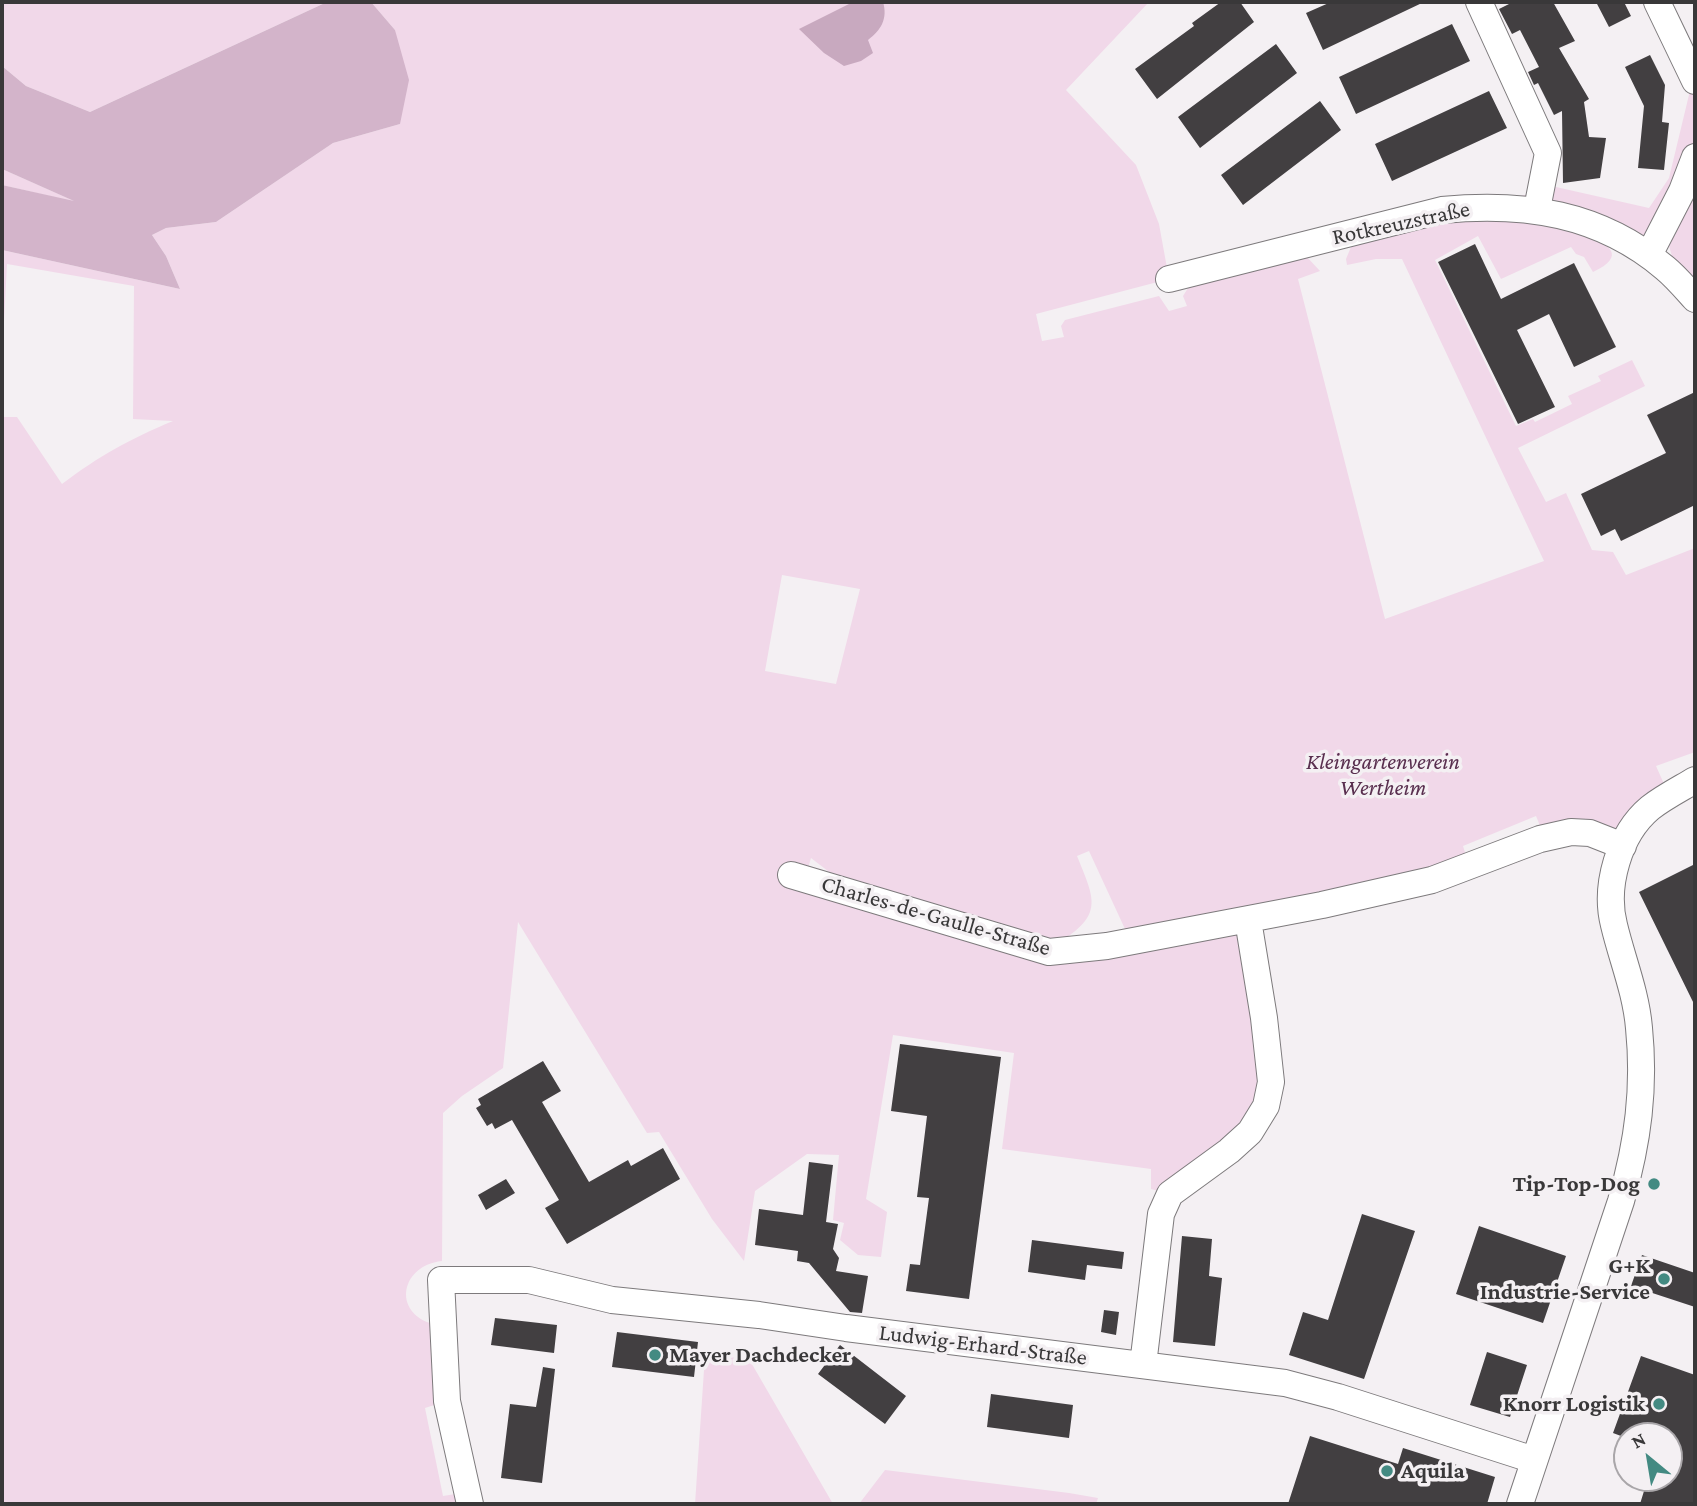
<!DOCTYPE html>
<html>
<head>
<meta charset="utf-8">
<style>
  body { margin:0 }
  #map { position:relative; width:1697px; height:1506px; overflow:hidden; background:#f4f0f3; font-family:"Crimson Pro",serif }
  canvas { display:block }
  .frame { position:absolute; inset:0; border:4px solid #393839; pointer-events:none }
  .north { position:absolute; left:1613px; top:1422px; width:70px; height:70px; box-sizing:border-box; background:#f4f0f3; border:2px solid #a9a6a9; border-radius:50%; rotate:330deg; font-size:19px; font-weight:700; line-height:28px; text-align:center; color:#393839 }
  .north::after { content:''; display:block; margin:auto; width:24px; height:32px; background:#438a82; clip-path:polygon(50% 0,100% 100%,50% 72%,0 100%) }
</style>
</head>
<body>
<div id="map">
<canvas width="1697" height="1506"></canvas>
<div class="frame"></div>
<div class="north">N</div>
</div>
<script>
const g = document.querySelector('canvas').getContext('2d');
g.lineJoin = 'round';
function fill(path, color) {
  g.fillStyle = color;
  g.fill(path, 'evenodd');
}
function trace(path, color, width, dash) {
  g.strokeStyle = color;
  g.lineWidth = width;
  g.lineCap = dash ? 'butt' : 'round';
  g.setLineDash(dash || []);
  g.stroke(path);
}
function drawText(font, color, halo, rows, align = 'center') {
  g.font = font + ' "Crimson Pro",serif';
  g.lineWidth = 7;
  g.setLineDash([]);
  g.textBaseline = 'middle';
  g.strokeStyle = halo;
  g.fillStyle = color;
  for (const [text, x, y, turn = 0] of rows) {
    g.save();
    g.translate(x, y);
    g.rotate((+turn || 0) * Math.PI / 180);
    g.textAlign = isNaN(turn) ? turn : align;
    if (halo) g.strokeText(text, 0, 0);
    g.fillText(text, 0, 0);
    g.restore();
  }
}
fill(new Path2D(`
  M2 2H327L90 112 26 86 2 66Z
  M371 2H1149L1066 90 1136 165 1159 224 1169 279 1036 314 1042 341 1064 337 1061 326 1065 320 1159 296 1169 311 1187 306 1183 296 1188 288 1306 256 1320 271 1298 279 1385 619 1544 561 1402 259H1376L1347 265 1346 259 1351 247C1386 229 1461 217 1500 219 1520 219 1663 240 1593 272L1584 257 1576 254 1571 247 1501 279 1478 236 1435 260 1516 426 1533 419 1535 422 1572 404 1568 396 1601 381 1598 376 1632 360 1645 386 1518 448 1546 502 1566 493 1592 550 1613 552 1626 575 1695 548V752L1656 766 1669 795 1629 833 1545 838 1536 816 1463 846 1468 862 1135 933 1125 929 1089 851 1077 856C1095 900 1104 915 1058 943L837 878 811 858 805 878 1049 952 1242 922 1266 1106 1170 1194 1151 1189V1169L1002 1149 1014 1053 893 1035 866 1199 887 1212 881 1257 858 1255 840 1240 844 1223 833 1220 839 1155 807 1154 755 1191 744 1261 712 1219 659 1132 647 1133 518 922 503 1068 462 1096 443 1113 442 1261C398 1266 392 1317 438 1325L447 1401 425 1408 443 1496 468 1492 470 1504H2V417H17L62 484C99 456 130 439 173 421L133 419 134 286 7 264 2 360V250L180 289 166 256 152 235 166 228 216 222 333 143 400 124 395 30ZM782 575 860 589 836 684 765 671Z
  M1694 74 1695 157 1649 255 1598 227 1481 206 1556 187 1649 208 1669 178Z
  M2 169 79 203 2 185Z
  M1695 178V279L1691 280 1673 260 1666 235Z
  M705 1355 749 1359 833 1504H695Z
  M885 1470 1069 1493 1098 1498 1096 1504H859Z`), '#f1d8e9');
fill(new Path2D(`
  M327 2H371L395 30 409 80 400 124 333 143 216 222 166 228 152 235 166 256 180 289 2 250V185L74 201 2 169V66L26 86 90 112Z`), '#d3b4ca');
fill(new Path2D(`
  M853 2H883C888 19 881 30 868 40L873 53 861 61 844 66 824 53 799 29Z`), '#c8a9bf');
fill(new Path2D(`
  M1221 2H1240L1254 22 1157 99 1135 69 1194 26 1192 23Z
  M1331 2H1424L1323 50 1306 13Z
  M1513 2H1553L1575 41 1559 48 1589 99 1584 102 1589 137 1606 138 1600 178 1563 183 1562 111 1554 115 1538 83 1534 85 1528 72 1539 67 1520 30 1512 34 1499 9Z
  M1596 2H1624L1631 16 1609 27Z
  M1452 24 1470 61 1356 114 1339 77Z
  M1276 44 1297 73 1200 148 1178 117Z
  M1650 55 1665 85 1662 122 1669 123 1664 170 1638 168 1644 106 1625 67Z
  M1489 91 1507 128 1392 181 1375 144Z
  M1320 101 1341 130 1243 205 1221 175Z
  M1475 244 1501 299 1574 263 1616 347 1574 367 1549 314 1517 330 1555 407 1518 424 1438 262Z
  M1695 392V505L1621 541 1615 529 1601 536 1581 494 1666 453 1647 415Z
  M1695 864V1006L1639 892Z
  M900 1044 1001 1057 969 1299 906 1291 910 1264 920 1265 929 1198 917 1197 927 1116 891 1111Z
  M543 1061 561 1091 542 1102 589 1182 628 1160 631 1166 663 1148 680 1179 567 1244 545 1208 559 1200 512 1120 495 1129 492 1123 487 1126 476 1108 481 1105 478 1099Z
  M809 1162 833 1165 826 1222 838 1224 833 1249 839 1258 836 1271 868 1276 862 1313 850 1312 809 1263 797 1261 798 1251 755 1245 759 1209 803 1215Z
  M506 1179 515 1193 486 1210 478 1195Z
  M1362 1214 1415 1231 1364 1379 1289 1355 1303 1312 1328 1320Z
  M1479 1226 1566 1256 1543 1323 1456 1294Z
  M1182 1236 1212 1239 1209 1276 1222 1278 1215 1346 1173 1342Z
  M1032 1240 1124 1252 1122 1269 1087 1265 1085 1280 1028 1272Z
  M1642 1255 1695 1273V1307L1631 1286Z
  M1104 1310 1119 1312 1116 1335 1101 1332Z
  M495 1318 557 1325 554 1353 491 1345Z
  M617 1332 698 1342 694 1377 612 1367Z
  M840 1345 906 1396 885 1424 818 1374Z
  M1487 1352 1527 1365 1510 1417 1470 1405Z
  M1641 1356 1695 1375V1504H1640L1648 1478H1669V1436H1621L1613 1433Z
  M543 1367 555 1369 542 1483 501 1478 510 1404 536 1407Z
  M991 1394 1073 1405 1069 1438 987 1427Z
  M1310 1436 1398 1464 1403 1448 1495 1477 1487 1504H1288Z`), '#423f41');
const minor = new Path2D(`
  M1479 2 1548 153 1537 209
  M1657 2 1695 81
  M1649 255 1682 191 1695 157
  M1169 279 1442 210C1524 202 1600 213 1665 268 1676 277 1686 289 1695 299
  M791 875 1049 952 1107 946 1322 905 1432 880 1540 839 1571 832 1590 833 1623 846
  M1143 1365 1161 1214 1170 1194 1229 1151 1250 1132 1266 1106 1271 1082 1264 1018 1248 920
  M470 1504 447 1401 441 1280H529L612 1300 759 1315 846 1328 1285 1383 1338 1397 1534 1460
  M1520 1504 1621 1201C1638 1142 1645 1088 1639 1028 1636 992 1622 959 1614 925 1604 886 1619 834 1650 808 1664 797 1680 789 1695 780`);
trace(minor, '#7d7a7c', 28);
trace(minor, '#fff', 26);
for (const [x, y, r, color] of [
  [1654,1184,7,"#438a82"],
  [1664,1279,7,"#438a82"],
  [655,1355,7,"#438a82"],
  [1659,1404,7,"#438a82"],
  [1387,1471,7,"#438a82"]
]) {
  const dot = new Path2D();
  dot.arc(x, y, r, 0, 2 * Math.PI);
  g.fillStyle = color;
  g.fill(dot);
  trace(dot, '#f4f0f3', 2.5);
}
drawText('23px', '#393839', '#f4f0f3', [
  ["Rotkreuzstraße",1401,223,-12],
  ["Charles-de-Gaulle-Straße",936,916,16],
  ["Ludwig-Erhard-Straße",983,1345,7]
]);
drawText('italic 23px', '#592f4f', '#f4f0f3', [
  ["Kleingartenverein",1383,762],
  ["Wertheim",1383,788]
]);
drawText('bold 23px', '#393839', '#f4f0f3', [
  ["Tip-Top-Dog",1640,1184],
  ["G+K",1650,1266],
  ["Industrie-Service",1650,1292],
  ["Mayer Dachdecker",669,1355,"left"],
  ["Knorr Logistik",1645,1404],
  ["Aquila",1401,1471,"left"]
], 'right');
</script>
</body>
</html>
